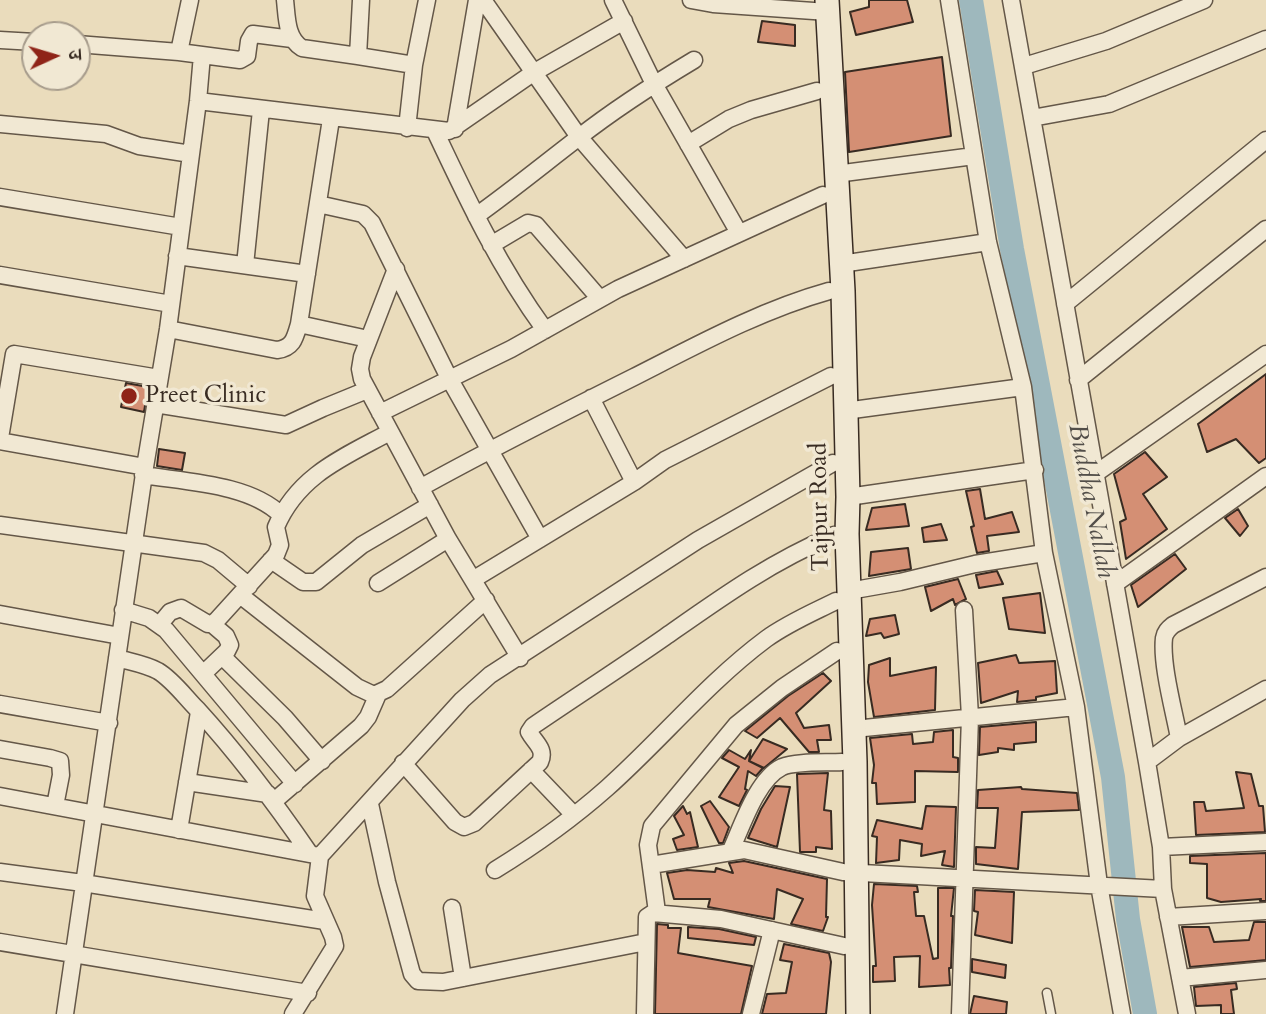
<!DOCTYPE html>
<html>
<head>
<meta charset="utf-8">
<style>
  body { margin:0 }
  #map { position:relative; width:1266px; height:1014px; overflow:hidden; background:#eadcbc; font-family:Cardo,"Noto Serif Devanagari",serif }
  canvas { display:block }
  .north { position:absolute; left:21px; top:21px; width:70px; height:70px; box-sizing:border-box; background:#f1e8d3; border:2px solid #a79c8c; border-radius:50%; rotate:86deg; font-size:19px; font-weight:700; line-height:28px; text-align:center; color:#382b22 }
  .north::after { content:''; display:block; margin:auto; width:24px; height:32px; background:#8f2418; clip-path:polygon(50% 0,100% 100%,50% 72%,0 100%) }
</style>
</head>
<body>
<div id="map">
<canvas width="1266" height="1014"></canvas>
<div class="north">उ</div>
</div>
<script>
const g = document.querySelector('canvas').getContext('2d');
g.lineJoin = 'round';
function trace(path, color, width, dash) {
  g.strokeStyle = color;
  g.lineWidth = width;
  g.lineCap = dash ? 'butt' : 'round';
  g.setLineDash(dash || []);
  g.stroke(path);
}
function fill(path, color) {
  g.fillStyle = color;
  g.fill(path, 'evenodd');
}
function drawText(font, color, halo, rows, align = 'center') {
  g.font = font + ' Cardo,serif';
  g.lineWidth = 7;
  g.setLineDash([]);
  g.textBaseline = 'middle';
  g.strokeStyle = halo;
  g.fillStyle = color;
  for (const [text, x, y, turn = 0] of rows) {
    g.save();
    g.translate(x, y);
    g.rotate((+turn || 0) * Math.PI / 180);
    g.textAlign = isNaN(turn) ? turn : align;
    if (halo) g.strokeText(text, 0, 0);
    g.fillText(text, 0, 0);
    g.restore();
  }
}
trace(new Path2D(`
  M971 0 1012 249 1113 777 1128 919 1145 1014`), '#9eb8bd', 24);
const building = new Path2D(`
  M869 0H907L913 22 856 35 850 12 869 7Z
  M762 21 795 25V46L758 42Z
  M942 57 951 136 849 152 845 72Z
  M1266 374V458L1259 463 1236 439 1207 452 1198 424Z
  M126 383 148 387 144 412 121 407Z
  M159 449 185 453 182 470 157 466Z
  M1145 452 1167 477 1143 494 1167 529 1126 559 1120 522 1126 519 1114 474Z
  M980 489 985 519 1012 512 1019 532 987 536 989 551 977 553 971 527 974 526 966 491Z
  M905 504 909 526 866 530 872 508Z
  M1238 509 1248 526 1240 536 1225 518Z
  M941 524 947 540 924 542 922 528Z
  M908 548 911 569 869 576 871 552Z
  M1175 554 1186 569 1138 607 1131 585Z
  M997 571 1003 584 979 588 976 575Z
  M958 579 966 599 955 605 953 599 931 611 925 587Z
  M1040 593 1045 633 1009 629 1003 598Z
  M895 615 899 634 884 638 881 633 866 636 870 619Z
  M1016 655 1019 663 1055 661 1057 693 1036 697V700L1017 702 1018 691 981 703 978 663Z
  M890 658V676L936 667 935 710 874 717 868 682 869 665Z
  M823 673 831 681 796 713 804 728 829 725 831 740H817L819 752H809L780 718 757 738 745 731 788 696Z
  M1036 722V742L1014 744V750L998 748V752L979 755 980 727Z
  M953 730V757L958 758V772L915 771V802L877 804 876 783H872L874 765 870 738 912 734 913 744 933 742 934 732Z
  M763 739 787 749 764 768 749 761Z
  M729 750 745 759 751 750 749 761 763 768 756 776 748 771 745 789 747 790 739 806 719 797 739 767 722 758Z
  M1236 772 1251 774 1259 806H1263L1265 832 1196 835 1194 802H1204L1206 811 1244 808Z
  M828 773 824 810 831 811 832 849 816 847V852H800L797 774Z
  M775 786 790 787 777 847 748 838 761 809Z
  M1021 787 1022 789 1077 793 1079 810 1022 812 1018 869 976 864V847L995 848 998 808H977L978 790Z
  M710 801 729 827 723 843H719L701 806Z
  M683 806 687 814 690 812 698 847 677 850 673 839 684 835 674 816Z
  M926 806 956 807 954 867 942 865 945 851 921 856 922 844 900 840 899 860 876 863 877 837 872 836 877 820 922 829Z
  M1266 853V901H1260L1261 899 1221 902 1207 898V864L1190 863V856Z
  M744 861 827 879 826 917H828L823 931 791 924 803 899 777 889 774 919 708 907 710 899H674L667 873 687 870 715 872 716 868 733 873 729 863Z
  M874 884 917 886 918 892H914L916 916H924L933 959 938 958V888H954L951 916H953L951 968H949L950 985 919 987 920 956 894 957 895 981 873 982V966H876L872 905Z
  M975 890 1014 892 1012 943 975 935 978 912 974 911Z
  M1254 922H1266V960L1190 967 1182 927H1209L1214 942 1249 940Z
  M657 924 668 925V928H681L678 953 752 966 741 1014H655Z
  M688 927 719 929 756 937 754 945 688 938Z
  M784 944 829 953 831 962 826 1014H762L767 994 786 993 792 962 780 960Z
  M972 959 1006 965 1005 978 972 972Z
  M1236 983 1237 989 1231 990 1234 1014H1221V1005L1196 1006 1194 987Z
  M974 996 1007 1002 1006 1014H970Z`);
fill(building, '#d48f74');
trace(building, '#382b22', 2);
const lane = new Path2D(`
  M1047 993 1051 1014`);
const street = new Path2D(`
  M285 0C287 17 286 38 302 48L358 56
  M361 0 358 56 414 65
  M483 0 579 137 684 259
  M613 0 654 84 739 233
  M691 0 713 4 828 12
  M949 0 988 242 1023 387 1044 553 1076 707 1099 885 1122 1014
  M1011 0 1147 762 1161 847 1163 889 1187 1014
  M0 40 35 42
  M77 44 179 52 240 60 247 56 249 41 253 34 292 39
  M179 52 190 0
  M1024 66 1106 41 1204 0
  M198 101 449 131 533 73 624 21
  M1032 118 1109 104 1266 39
  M0 124 106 134 139 146 191 154
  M407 128 414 65 427 0
  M455 129 477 0
  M435 131C468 201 499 267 545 330
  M688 144 729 119 751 110 817 91
  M836 174 974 156
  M0 197 181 227
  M318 204 363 214 372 223 449 378 540 539
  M476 216C511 191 544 164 578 138 615 109 654 84 694 60
  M491 245 528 223 536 225 600 299
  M177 256 307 274
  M841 264 988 242
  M245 265 261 110
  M396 269 362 357 360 369 362 379 448 539 520 658
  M0 275 171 304
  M1065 304 1266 140
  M299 324 368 339
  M168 329 277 350C293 348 295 338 299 324L331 119
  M1078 380 1266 229
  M155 404 286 425 323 408 367 390
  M845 411 1023 387
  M380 413 511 349 618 289 823 195
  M0 438 14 354 159 378
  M0 441 145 467
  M1095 474 1266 354
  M143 475C186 482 250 484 281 515
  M634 482 665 460 831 376
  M420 488C490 449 562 413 634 377 697 345 761 310 829 291
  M848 497 1035 470
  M0 525 204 553 218 560 249 586
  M271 560 303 582H316L362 545 430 505
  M474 579 634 482 591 398
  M378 583 448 539
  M1115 584 1266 476
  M849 591 900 582 975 564 1044 553
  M240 595 357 687 374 695 387 689 486 600
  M123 610 149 618 166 630 295 784
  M0 614 120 636
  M160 624 170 612 181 608 208 624H212L217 620 276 555 280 545 276 527C298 475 344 457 390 432
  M222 656 285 718 322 761
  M117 658C131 662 145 664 158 671 173 680 185 697 197 709 239 755 275 803 310 854
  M204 673 227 651 230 645 226 636 212 624
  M0 704 109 723
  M854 729 1076 707
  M1179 738C1174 711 1161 664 1164 638 1165 632 1168 629 1173 625L1266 577
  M0 749 50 758 60 761 61 775 55 806
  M1147 762 1179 738 1266 689
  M403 763 455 822 464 827 474 823 540 762C546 749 535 743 529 732L533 726C577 696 622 667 665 637 722 597 769 563 834 535
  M531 770 574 815
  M187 782 268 794
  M0 796 320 856
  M273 802 361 726 368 717 378 694
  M370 804 387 882 412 974 418 981 443 982 646 942
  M179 830 199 712
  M1161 847 1266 842
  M731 850C742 826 757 779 782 767 796 761 826 763 842 762
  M651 865 744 850 843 872 1163 889
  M495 870C534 846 572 819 607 788 661 740 707 683 766 639 788 623 812 613 836 601
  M0 872 83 883 325 921
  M452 908 463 978
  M657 912 648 845 652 826 736 725 782 688 837 651
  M1168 917 1266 911
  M0 942 308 993
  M1180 978 1266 970
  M65 1014 145 467 168 329 198 101 202 55
  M293 1014 335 946 333 937 315 896 320 856 462 700 490 675 698 540 833 463
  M645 1014 647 917 653 913 721 919 844 946
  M751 1014 772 930
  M960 1014 970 717 964 610`);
const secondary = new Path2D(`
  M827 0 843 291 848 497 847 534 855 762 858 1014`);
trace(lane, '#645748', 11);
trace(street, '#645748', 19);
trace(secondary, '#382b22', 26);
trace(lane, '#f1e8d3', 8);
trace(street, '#f1e8d3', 16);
trace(secondary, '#f1e8d3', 23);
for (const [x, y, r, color] of [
  [129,396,9,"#8f2418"]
]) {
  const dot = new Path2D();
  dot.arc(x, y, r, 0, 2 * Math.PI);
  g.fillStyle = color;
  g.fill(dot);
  trace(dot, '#f1e8d3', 2.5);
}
drawText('24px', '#382b22', '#f1e8d3', [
  ["Preet Clinic",145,396]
], 'left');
drawText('24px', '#382b22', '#f1e8d3', [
  ["Tajpur Road",821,507,-91]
]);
drawText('italic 26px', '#524e49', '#f1e8d3', [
  ["Buddha Nallah",1090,501,79]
]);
</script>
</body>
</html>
